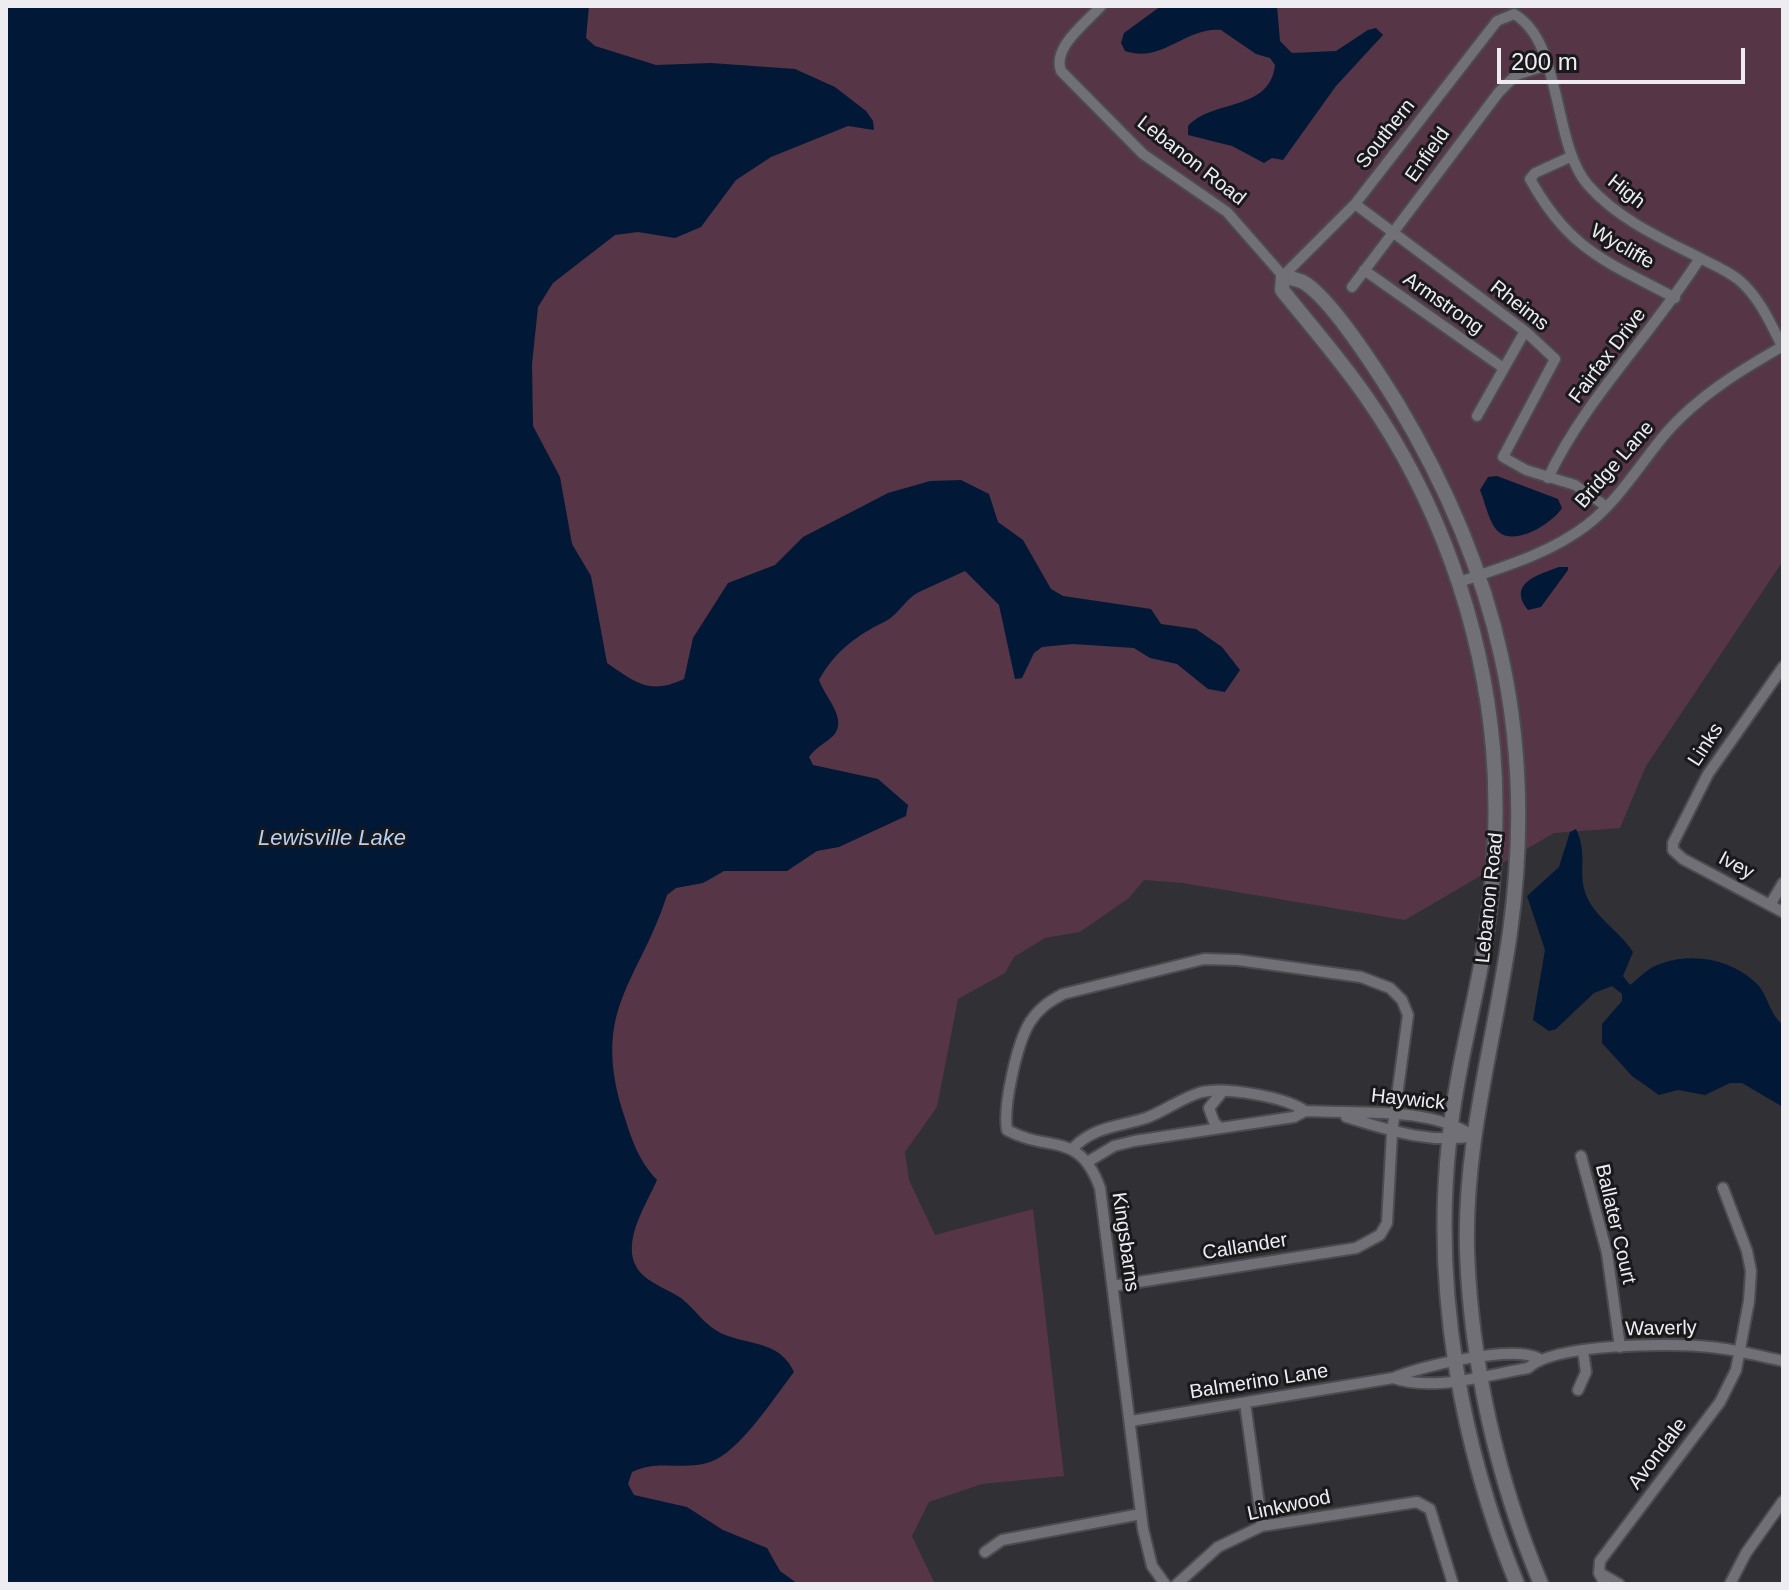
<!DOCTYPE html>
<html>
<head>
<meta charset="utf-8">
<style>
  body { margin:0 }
  #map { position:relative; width:1789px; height:1590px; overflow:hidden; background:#313035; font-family:Helvetica,sans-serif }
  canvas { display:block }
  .frame { position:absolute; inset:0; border:8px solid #edecf0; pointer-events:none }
  .scale { position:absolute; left:1497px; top:48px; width:248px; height:36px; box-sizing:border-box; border:4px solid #edecf0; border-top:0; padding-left:10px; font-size:24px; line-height:28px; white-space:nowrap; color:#edecf0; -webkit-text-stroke:6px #19181b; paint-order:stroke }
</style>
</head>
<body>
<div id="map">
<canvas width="1789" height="1590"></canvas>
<div class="frame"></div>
<div class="scale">200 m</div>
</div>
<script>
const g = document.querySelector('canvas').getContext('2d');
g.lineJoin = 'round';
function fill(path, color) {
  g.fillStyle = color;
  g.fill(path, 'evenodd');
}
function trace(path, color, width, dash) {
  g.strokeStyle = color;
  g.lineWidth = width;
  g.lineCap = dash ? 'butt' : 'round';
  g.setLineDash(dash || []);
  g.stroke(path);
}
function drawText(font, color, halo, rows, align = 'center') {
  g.font = font + ' Helvetica,sans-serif';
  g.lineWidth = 6;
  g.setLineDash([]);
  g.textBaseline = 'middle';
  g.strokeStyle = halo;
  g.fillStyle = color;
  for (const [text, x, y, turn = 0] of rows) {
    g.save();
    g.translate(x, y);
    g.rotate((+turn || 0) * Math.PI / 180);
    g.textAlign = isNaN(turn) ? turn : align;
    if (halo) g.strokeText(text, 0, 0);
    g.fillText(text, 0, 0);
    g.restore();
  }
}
fill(new Path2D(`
  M252 6H1783V561L1646 766 1620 828 1554 833 1405 920 1183 883 1144 880 1129 898 1080 932 1045 938 1014 957 1005 973 958 999 937 1107 905 1152 909 1180 935 1235 1033 1209 1064 1476 982 1484 929 1502 912 1536 935 1584H484Z`), '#553546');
fill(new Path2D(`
  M6 6H589L586 38 595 46 656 65 711 63 795 69 835 87 866 111 873 121 874 130 848 126 771 157 736 180 701 227 675 238 638 232 615 235 553 283 538 307 532 364 533 426 560 477 572 544 591 576 607 663C636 683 650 695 684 679L693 638 728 583 775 565 803 537 888 493 930 481 961 480 989 494 998 522 1023 540 1051 589 1063 596 1151 609 1161 624 1196 629 1222 647 1240 670 1225 692 1208 689 1177 664 1150 658 1134 648 1073 644 1042 647 1034 653 1022 678 1015 679 999 605 965 571C950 578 934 585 919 592 907 597 899 614 886 621 857 635 835 651 819 680 824 696 848 718 834 735 826 743 816 747 809 757L813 765 878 779 908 805 906 816 839 847 817 851 787 871H724L703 883 676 888 667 895C639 982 592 1008 622 1109 631 1137 637 1159 657 1180 646 1206 615 1250 644 1276 654 1285 669 1290 681 1298 698 1312 707 1329 728 1336 754 1345 781 1343 794 1372 775 1396 739 1453 710 1462 684 1471 657 1459 632 1472L628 1484 634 1495 687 1507 723 1530 767 1548 780 1571 798 1584H6Z
  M1161 6H1277L1280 41 1292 53 1336 51 1368 30 1376 28 1383 35 1336 86 1283 160 1272 158 1264 163 1232 146 1188 135V126C1212 99 1270 112 1275 65L1270 58 1256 54 1221 30C1185 27 1162 64 1125 51L1121 43 1124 33Z
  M1497 476 1558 499 1562 508C1552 524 1510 550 1495 528 1488 518 1485 502 1480 490L1488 477Z
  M1559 567H1568V570L1541 607 1528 610C1507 583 1538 575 1559 567Z
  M1576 829C1588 855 1578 869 1585 892 1594 918 1619 930 1633 952L1623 976 1630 985C1638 979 1646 970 1655 966 1688 951 1730 958 1756 983 1768 994 1769 1014 1783 1025V1107L1742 1083H1730L1705 1095 1678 1090 1659 1095 1632 1076 1602 1043V1024L1622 1001V994L1612 986 1594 993 1556 1029 1549 1031 1533 1020 1545 950 1527 896 1559 867 1570 832Z`), '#021837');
const street = new Path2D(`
  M1101 6C1086 23 1052 47 1061 71L1143 154 1227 212 1283 276 1355 204 1497 21 1514 14C1563 42 1552 144 1588 185 1617 218 1658 237 1696 256 1709 263 1727 270 1739 280 1759 297 1770 322 1782 346
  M1570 157 1535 173 1530 179C1570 251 1606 261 1675 298
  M1355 204 1525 331 1555 359 1503 457 1526 470 1575 485 1607 507
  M1364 270 1502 367
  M1352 287 1499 92 1516 75 1548 65
  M1477 416 1525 331
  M1548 478C1585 399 1653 333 1700 258
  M1459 582C1503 567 1549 554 1587 525 1619 500 1640 464 1666 433 1698 396 1741 370 1783 346
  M1783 667 1708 774 1673 843V850L1683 859 1783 912
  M1770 905 1783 883
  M1346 1117C1389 1130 1428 1144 1474 1136
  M1220 1128 1214 1122 1209 1108 1222 1092
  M1073 1148C1095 1126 1118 1127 1146 1118 1165 1111 1183 1097 1202 1092 1226 1087 1286 1097 1305 1111 1360 1114 1426 1106 1474 1136
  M1581 1156 1607 1253 1620 1347
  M1089 1161 1114 1146 1134 1141 1294 1117 1305 1111
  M1113 1286 1356 1248 1380 1235 1387 1223 1392 1133 1408 1015 1402 1000 1390 988 1361 977 1238 960 1204 959 1063 994C1050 1001 1039 1008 1030 1022 1017 1043 1003 1105 1007 1130 1049 1153 1079 1130 1100 1188L1143 1529 1152 1566 1165 1584
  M1393 1378C1434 1392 1486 1375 1528 1368 1555 1343 1671 1343 1710 1347 1734 1349 1759 1356 1783 1361
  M1578 1390 1586 1372 1583 1351
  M1245 1403 1262 1526
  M1131 1421 1393 1378C1422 1366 1511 1345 1538 1358
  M985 1552 1002 1540 1141 1514
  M1600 1573 1619 1584
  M1177 1584 1218 1547 1262 1526 1417 1502 1430 1509 1453 1584
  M1605 1584 1599 1573 1600 1561 1720 1402 1736 1370 1749 1301 1751 1271 1747 1251 1723 1188
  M1730 1584 1746 1553 1783 1501`);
const secondary = new Path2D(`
  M1517 1584C1461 1446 1433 1290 1449 1142 1455 1080 1471 1020 1482 960 1494 890 1499 819 1493 748 1482 624 1438 500 1367 398 1341 360 1311 326 1282 290L1283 276C1288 278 1297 279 1303 282 1331 298 1379 374 1397 403 1498 572 1537 736 1510 932 1495 1039 1464 1141 1467 1251 1471 1364 1497 1479 1541 1584`);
trace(street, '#4c4b50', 14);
trace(secondary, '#4c4b50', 18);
trace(street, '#727077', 10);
trace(secondary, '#727077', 14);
drawText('20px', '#edecf0', '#19181b', [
  ["Southern",1386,134,-52],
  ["Enfield",1428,155,-55],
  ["Lebanon Road",1191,161,38],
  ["High",1626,192,38],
  ["Wycliffe",1622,247,30],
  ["Armstrong",1443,304,35],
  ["Rheims",1519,306,38],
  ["Fairfax Drive",1608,356,-53],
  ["Bridge Lane",1615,465,-49],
  ["Links",1706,745,-57],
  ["Ivey",1736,866,28],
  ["Lebanon Road",1490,898,-84],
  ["Haywick",1408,1100,6],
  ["Ballater Court",1615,1224,77],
  ["Kingsbarns",1125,1242,82],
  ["Callander",1245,1247,-9],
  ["Waverly",1661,1329,-1],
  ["Balmerino Lane",1259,1382,-9],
  ["Avondale",1658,1454,-53],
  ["Linkwood",1289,1506,-12]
]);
drawText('italic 22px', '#b6d1f6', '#19181b', [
  ["Lewisville Lake",332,839]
]);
</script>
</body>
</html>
